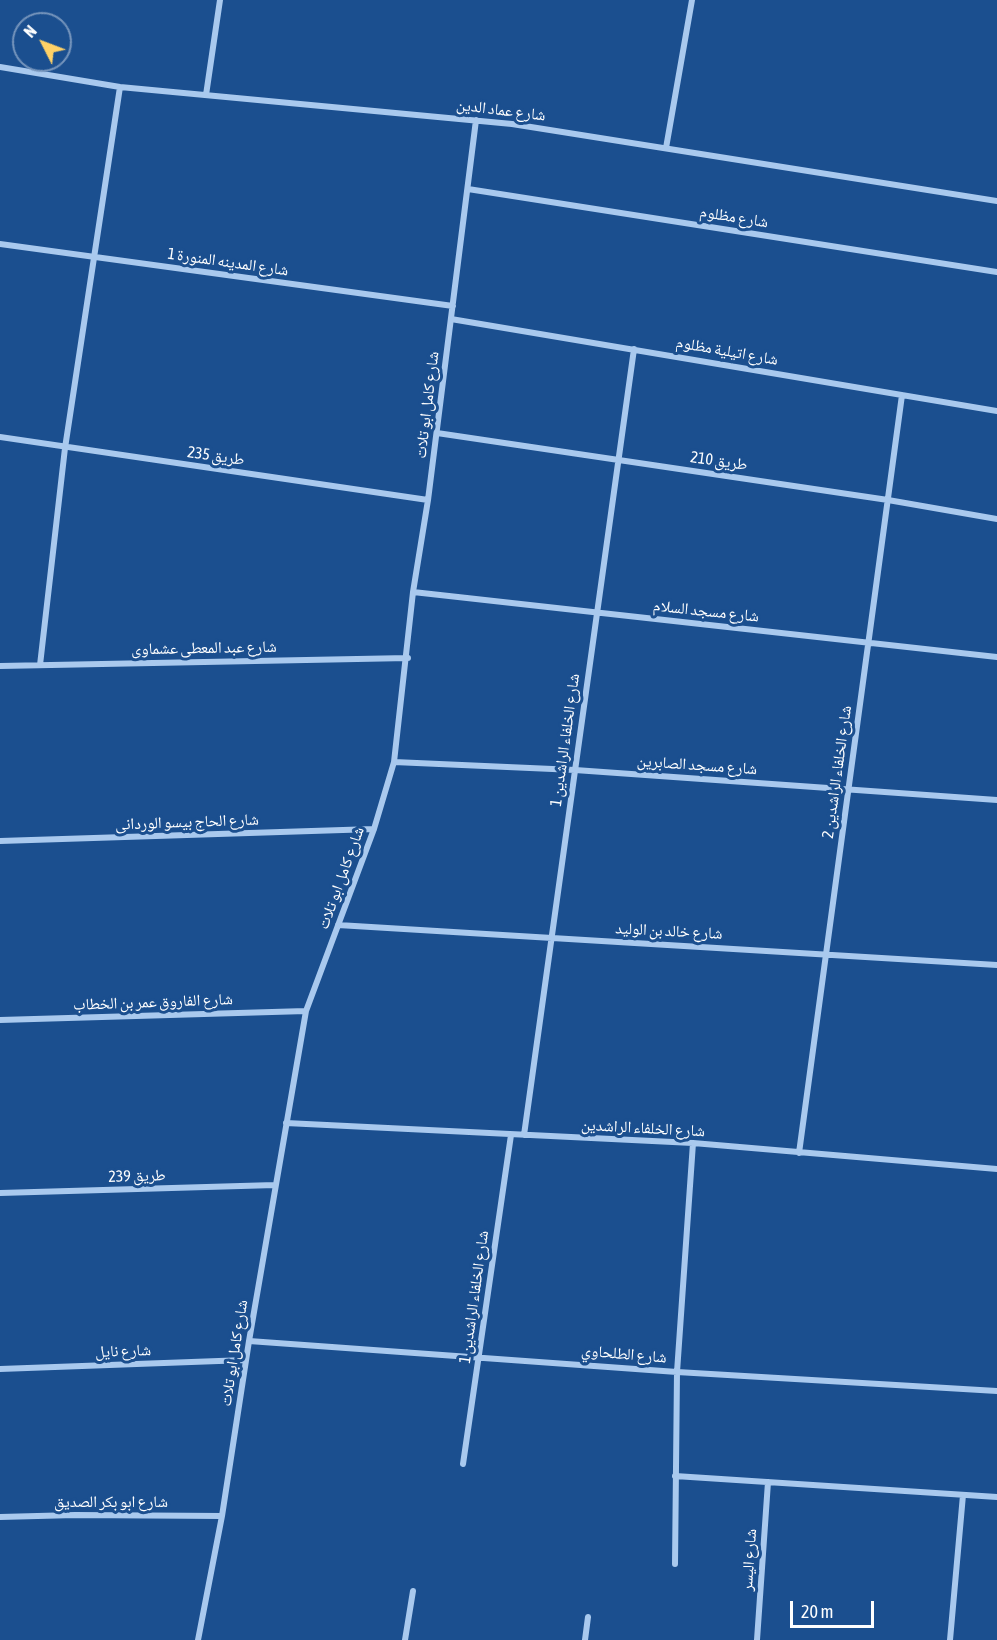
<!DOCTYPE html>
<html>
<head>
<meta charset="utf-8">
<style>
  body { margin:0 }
  #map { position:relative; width:997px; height:1640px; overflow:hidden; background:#1b4f8f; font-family:"Asap Condensed",sans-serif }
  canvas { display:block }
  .north { position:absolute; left:12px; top:12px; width:60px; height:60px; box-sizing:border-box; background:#1b4f8f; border:2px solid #7695bc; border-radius:50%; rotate:312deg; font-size:16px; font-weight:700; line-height:24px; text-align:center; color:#fff }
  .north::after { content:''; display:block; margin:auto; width:21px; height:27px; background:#ffd166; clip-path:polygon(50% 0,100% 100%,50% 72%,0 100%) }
  .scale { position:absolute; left:790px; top:1601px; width:84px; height:27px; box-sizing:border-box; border:3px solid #fff; border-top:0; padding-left:8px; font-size:18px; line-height:21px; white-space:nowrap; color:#fff; -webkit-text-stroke:4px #1b4f8f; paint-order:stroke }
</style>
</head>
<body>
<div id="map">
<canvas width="997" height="1640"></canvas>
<div class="north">N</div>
<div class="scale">20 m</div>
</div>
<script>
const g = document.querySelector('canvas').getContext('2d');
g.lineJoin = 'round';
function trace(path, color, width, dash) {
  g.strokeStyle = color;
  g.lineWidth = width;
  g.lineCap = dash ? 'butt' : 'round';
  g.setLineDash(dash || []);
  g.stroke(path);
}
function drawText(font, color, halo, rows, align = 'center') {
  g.font = font + ' "Asap Condensed","Noto Naskh Arabic",sans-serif';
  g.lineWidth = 6;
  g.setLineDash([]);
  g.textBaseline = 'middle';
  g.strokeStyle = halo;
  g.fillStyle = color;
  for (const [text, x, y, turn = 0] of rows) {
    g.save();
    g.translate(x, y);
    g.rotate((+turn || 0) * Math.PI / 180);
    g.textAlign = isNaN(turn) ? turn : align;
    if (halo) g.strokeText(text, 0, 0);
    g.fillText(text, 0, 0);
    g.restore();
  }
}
trace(new Path2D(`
  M0 67 120 87 512 124 997 201
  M206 95 220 0
  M666 148 692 0
  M468 189 997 272
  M0 244 453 306
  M451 319 997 411
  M437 433 888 500 997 519
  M0 437 428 500
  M413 592 997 657
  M40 665 65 448 120 87
  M0 666 408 658
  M394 762 575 770 997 800
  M0 841 374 829
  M338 925 997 965
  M0 1020 306 1011
  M286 1123 693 1143 997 1169
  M524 1135 634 349
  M799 1153 902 395
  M0 1193 275 1185
  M249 1341 677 1372 997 1391
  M0 1369 246 1360
  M463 1464 511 1135
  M675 1476 997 1497
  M0 1517 75 1515 222 1516
  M675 1564 677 1372 693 1143
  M198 1640 222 1516 249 1341 306 1011 374 829 394 762 413 592 428 500 476 120
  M405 1640 413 1591
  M585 1640 588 1617
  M757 1640 768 1482
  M950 1640 963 1495`), '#a9c9ee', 6);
drawText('16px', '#fff', '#1b4f8f', [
  ["شارع عماد الدين",501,110,7],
  ["شارع مظلوم",734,217,9],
  ["شارع المدينه المنورة 1",228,262,8],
  ["شارع اتيلية مظلوم",727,351,10],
  ["شارع كامل ابو تلات",427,405,-83],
  ["طريق 235",216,456,8],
  ["طريق 210",719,461,8],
  ["شارع مسجد السلام",706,611,6],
  ["شارع عبد المعطى عشماوى",204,648,-1],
  ["شارع الخلفاء الراشدين 1",565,740,-82],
  ["شارع مسجد الصابرين",697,765,4],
  ["شارع الخلفاء الراشدين 2",837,772,-82],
  ["شارع الحاج بيسو الوردانى",187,822,-2],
  ["شارع كامل ابو تلات",341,878,-70],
  ["شارع خالد بن الوليد",669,931,3],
  ["شارع الفاروق عمر بن الخطاب",153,1002,-2],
  ["شارع الخلفاء الراشدين",643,1128,3],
  ["طريق 239",137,1176,-2],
  ["شارع الخلفاء الراشدين 1",474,1297,-82],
  ["شارع نايل",123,1351,-2],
  ["شارع كامل ابو تلات",234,1353,-81],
  ["شارع الطلحاوي",624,1354,5],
  ["شارع ابو بكر الصديق",111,1502],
  ["شارع اليسر",749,1560,-86]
]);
</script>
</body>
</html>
